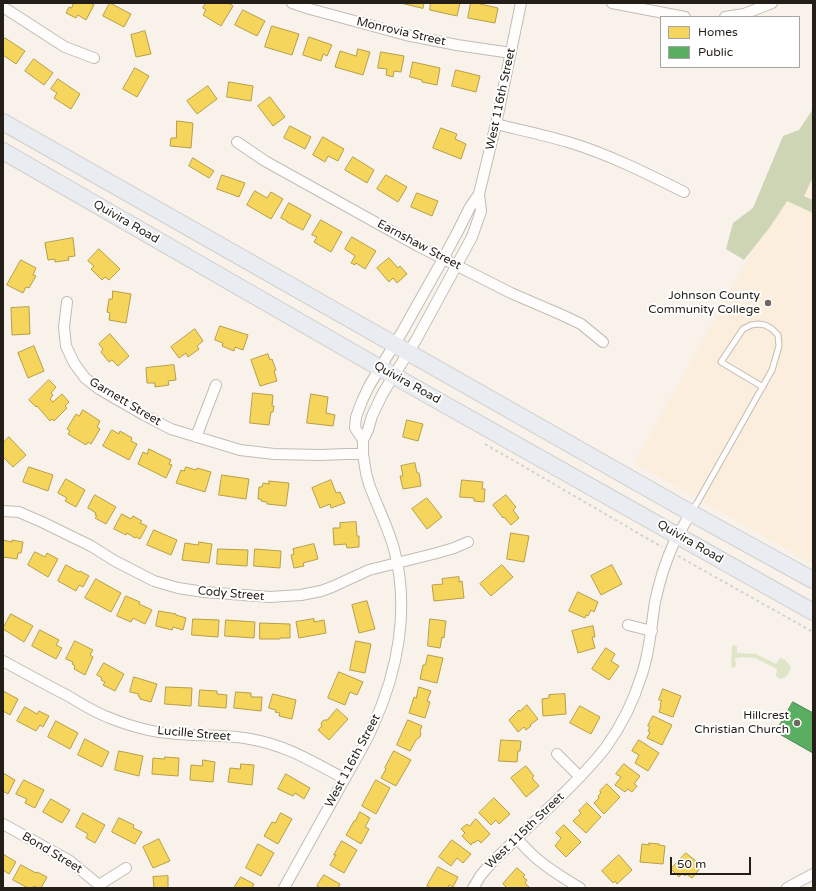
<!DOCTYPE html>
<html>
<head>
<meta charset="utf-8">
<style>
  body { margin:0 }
  #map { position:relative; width:816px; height:891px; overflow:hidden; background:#f8f2eb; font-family:"Varela Round",sans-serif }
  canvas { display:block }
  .frame { position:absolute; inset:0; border:4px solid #231e17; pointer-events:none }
  .legend { position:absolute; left:660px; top:16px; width:140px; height:52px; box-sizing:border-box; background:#fff; border:1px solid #a7a5a2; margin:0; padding:5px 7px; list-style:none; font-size:12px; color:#231e17 }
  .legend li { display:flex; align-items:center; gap:8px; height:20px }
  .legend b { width:20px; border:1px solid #a7a5a2 }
  .scale { position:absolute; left:670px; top:857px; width:81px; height:18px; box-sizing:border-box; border:2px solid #231e17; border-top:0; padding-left:5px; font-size:12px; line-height:14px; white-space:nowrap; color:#231e17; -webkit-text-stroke:3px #fff; paint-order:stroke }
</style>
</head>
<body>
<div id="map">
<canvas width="816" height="891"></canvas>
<div class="frame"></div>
<ul class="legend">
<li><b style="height:11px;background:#f6d55c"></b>Homes</li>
<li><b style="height:11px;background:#5aae61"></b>Public</li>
</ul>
<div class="scale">50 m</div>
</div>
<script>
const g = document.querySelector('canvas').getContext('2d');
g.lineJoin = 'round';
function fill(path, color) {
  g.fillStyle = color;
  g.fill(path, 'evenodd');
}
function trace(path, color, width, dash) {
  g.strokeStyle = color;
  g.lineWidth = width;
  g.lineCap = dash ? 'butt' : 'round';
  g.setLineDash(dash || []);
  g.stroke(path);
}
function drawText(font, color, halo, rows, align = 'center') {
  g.font = font + ' "Varela Round",sans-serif';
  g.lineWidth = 4;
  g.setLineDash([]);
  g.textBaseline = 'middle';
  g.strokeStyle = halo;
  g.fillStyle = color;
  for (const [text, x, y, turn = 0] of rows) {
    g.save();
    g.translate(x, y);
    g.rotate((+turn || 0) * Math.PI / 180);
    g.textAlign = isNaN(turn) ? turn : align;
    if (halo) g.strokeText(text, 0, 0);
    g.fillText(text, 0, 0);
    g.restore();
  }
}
fill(new Path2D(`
  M813 143V564L634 463Z`), '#fbeedd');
fill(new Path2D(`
  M735 645 737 647V653L756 654 776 664 780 658C786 659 788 663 791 668 788 674 787 678 780 679L776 676 777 669 755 658 743 657 735 658 736 666 734 668 732 667 731 666 732 646Z`), '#dfe5c9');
fill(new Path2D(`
  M813 109V177L804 196 813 200V213L787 201 770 227 744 260 726 249 733 223 753 208 783 136 799 130Z`), '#cdd5b5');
const homes = new Path2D(`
  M74 3H90L94 5 86 20 78 15 76 18 66 13 69 7 71 8Z
  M110 3 131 14 124 27 103 16Z
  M206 3H228L233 6 221 26 203 15 206 10 203 8Z
  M401 3H424L423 8Z
  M431 3H460L457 16 430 10Z
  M471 3H476L498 8 495 23 468 18Z
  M243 10 265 21 257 36 235 25Z
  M272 26 299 34 292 55 265 47Z
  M145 31 151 54 136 57 131 35Z
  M309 37 332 45 327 56 323 54 321 61 303 55Z
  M5 38 25 51 16 64 3 55V41Z
  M358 49 370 52 363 75 335 67 340 51 356 56Z
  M381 52 404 56 401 72 394 71 393 77 386 75 387 69 378 68Z
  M34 59 53 73 44 85 25 71Z
  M413 62 440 68 437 85 422 82V80L410 77Z
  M135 68 149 76 137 97 123 89Z
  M456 70 480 76 476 92 452 86Z
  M58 79 80 94 71 109 54 98 57 93 51 89Z
  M229 82 253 86 251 101 227 97Z
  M208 86 217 99 197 114 187 101Z
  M270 97 285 117 273 126 258 106Z
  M177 121 193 123 191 148 170 146 171 138H176Z
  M290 126 311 137 305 149 284 138Z
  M441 128 457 134 455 139 466 144 461 159 433 148Z
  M323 137 344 149 338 161 328 156 325 162 313 155Z
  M353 157 374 170 367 183 345 170Z
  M193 158 214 171 209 178 189 166Z
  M222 175 245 183 239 197 217 189Z
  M386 175 407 187 398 202 377 189Z
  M255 191 267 198 271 192 283 199 271 219 247 205Z
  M417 193 438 201 432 216 411 207Z
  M289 203 311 215 303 230 287 222V221L281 218Z
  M321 220 342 232 331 252 314 242 317 237 312 235Z
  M352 237 376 251 365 269 356 263 355 265 351 263 355 256 345 249Z
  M73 238 75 256 68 257 69 260 55 262V259L48 260 45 243Z
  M99 249 120 269 109 280 105 277 102 280 91 269 94 266 88 261Z
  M389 258 398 268 400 266 407 274 397 283 393 278 389 282 377 268Z
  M21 260 36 268 33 275 36 276 29 288 26 287 23 293 7 285Z
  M113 291 131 294 126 323 109 320 110 313 107 312 109 299H112Z
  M29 307 30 334 12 335 11 308Z
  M220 326 248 335 243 350 235 347 234 351 222 346 223 343 215 340Z
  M195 329 203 341 197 346 199 349 188 357 186 353 179 358 171 347Z
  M110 334 129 356 118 366 112 360 109 362 101 352 103 349 99 344Z
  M34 346 44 371 28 378 18 353Z
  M268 354 270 360 272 359 276 370 274 371 277 381 260 386 251 360Z
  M174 365 176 380 168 381 169 385 155 387V383H147L146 368Z
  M49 380 56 387 51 393 53 395 50 399 53 402 62 394 69 402 65 406 67 408 54 421 52 419 50 421 37 406 36 407 29 400Z
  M253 393 273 395 272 406H274L273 412H271L269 425 250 423Z
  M311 394 328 397 326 413 335 415 333 426 307 423Z
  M83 410 100 421 97 427 100 429 91 444 88 442 86 445 68 434 70 431 67 429 76 414 79 416Z
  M407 420 423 424 418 441 403 437Z
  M112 430 119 434 120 431 132 438 131 441 137 444 129 460 103 446Z
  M9 437 26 455 13 467 3 457V443Z
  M149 449 171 460 169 464 172 465 166 478 138 464 143 452 147 454Z
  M415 463 417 473H419L421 486 403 489 400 476H403L401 466Z
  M29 467 53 475 48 491 23 482Z
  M186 467 196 470 197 468 211 472 205 492 176 483 181 470 184 471Z
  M222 475 249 479 246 499 219 495Z
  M66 479 85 490 76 507 65 501 67 498 58 493Z
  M331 480 336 493 340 492 345 503 331 508 330 504 320 508 312 488Z
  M462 480 483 482 482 489H485L484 502 474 501V498L460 497Z
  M269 481 289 483 286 506 267 504V502L261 501V499H258L259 487H262L263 483 269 484Z
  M95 495 116 507 106 524 95 518 97 516 95 515 96 513 88 508Z
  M506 495 516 507 513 510 519 518 511 525 504 517 503 518 493 505Z
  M427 498 442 517 427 529 412 509Z
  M122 514 131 519 133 516 142 521 140 523 147 526 140 539 136 537 135 538 127 533 126 535 114 529Z
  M356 522 357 536H359V547L347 548 346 544 334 545 333 528H340V523Z
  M154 530 177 540 171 555 147 545Z
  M511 533 529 536 524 562 507 559Z
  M3 540 12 542V540L23 542 21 553H18L17 559 3 557Z
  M199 542 212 544 209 563 182 560 185 543 198 545Z
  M314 544 318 559 303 563 304 566 294 568 291 555 294 554 293 549Z
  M218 549 248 550 247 566 217 564Z
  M255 549 281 551 280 568 254 566Z
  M35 552 45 557 47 553 58 559 48 577 28 565Z
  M66 565 79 572 80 571 89 576 83 587 79 585 76 591 58 581Z
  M502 565 513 577 491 596 480 584Z
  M612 565 622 584 601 595 591 576Z
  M459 577V582L462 581 464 598 434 601 432 585 443 584 442 579Z
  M96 579 121 593 111 612 85 598Z
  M578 592 598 602 594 612 591 610 588 616 586 615 585 618 569 611Z
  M126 596 140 602 139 604 152 610 145 624 133 618 131 622 117 616Z
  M367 601 375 629 359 633 352 605Z
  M159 611 176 614V615L186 618 183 630 173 627 172 630 156 626Z
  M11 614 33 626 24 642 3 629Z
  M193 619 219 620 218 637 192 635Z
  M314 619V622L324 620 326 633 299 638 296 622Z
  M430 619 446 621 444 638 442 637 440 648 428 646Z
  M226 620 255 622 254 638 225 636Z
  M260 623 290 624V638H280V639H260Z
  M593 626 595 637H592L595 648 578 653 572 631Z
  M40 630 59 640 56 645 62 648 56 659 32 646Z
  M75 641 93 650 90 655 93 657 85 675 74 669 75 666 72 664 73 662 66 659Z
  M356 641 371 644 365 673 350 670Z
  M606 648 615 654 611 661 619 666 609 680 592 669Z
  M428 655 443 658 437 683 420 679 423 665H425Z
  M104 663 124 674 115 691 103 685 105 682 101 680 102 678 97 675Z
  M339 672 363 682 357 695 350 692 345 705 328 698Z
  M134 677 157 684 151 702 140 699V697L138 696 139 694 130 692Z
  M166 687 192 688 191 706 165 704Z
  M419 687 431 691 427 701 430 702 425 718 409 713 414 697 416 698Z
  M663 689 681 696 673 717 659 712 661 705 660 704 662 701 659 700Z
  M200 690 217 691V694L227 695 226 708 199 706Z
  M3 691 18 699 10 715 3 711Z
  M236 692 251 693V697H262L261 711 234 708Z
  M273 694 296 700 292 719 279 716 280 713 275 712 276 710 269 708Z
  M565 694 566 714 543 716 542 699 549 698V695Z
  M527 705 538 719 530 725 531 726 526 730 524 727 518 732 509 720 519 710 520 711Z
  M580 706 600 717 591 734 570 723Z
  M25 707 37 714 39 711 49 716 43 727 40 725 36 731 17 721Z
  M337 709 348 719 329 740 318 730 322 726 321 723 324 720H327Z
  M653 716 672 725 662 745 647 738 650 732 648 731 650 727 648 726Z
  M408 720 422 726 420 731 421 734 420 737 416 740 410 751 397 745Z
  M56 721 78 733 70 749 48 737Z
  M85 739 109 752 102 767 78 755Z
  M501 740 521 741 520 751H518L517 762 499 761Z
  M639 740 659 753 648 771 635 763 639 755 632 751Z
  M119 751 143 756 139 776 115 770Z
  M394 751 411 760 396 786 381 778 386 769 385 768Z
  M165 757 179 758 178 776 152 774 153 758 164 759Z
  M203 760 215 762 213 782 190 780 191 765 202 766Z
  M241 764 254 765 252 785 228 782 230 768 240 769Z
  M624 764 640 776 634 784 637 786 632 792 628 789 625 792 615 785 621 777 616 774Z
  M526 766 534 776 532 778 539 786 526 797 511 778Z
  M3 773 15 780 8 794 3 791Z
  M286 774 310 788 304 799 295 793 293 796 278 789Z
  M24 780 44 790 35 808 25 803 27 799 16 794Z
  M376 780 390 788 376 814 362 806Z
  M607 784 620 797 604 814 594 803 599 798 598 796 601 793 600 791Z
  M494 798 510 814 499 824 496 820 491 825 479 813Z
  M51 799 70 810 62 823 43 812Z
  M587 803 601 817 586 833 573 821 581 813 579 811Z
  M360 812 370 818 365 827 369 829 361 844 346 835 354 821H355Z
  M83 813 105 825 95 843 86 838 88 834 76 827Z
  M281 813 292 819 278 844 264 836 272 822 275 823Z
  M119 818 134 825 133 828 142 832 135 844 112 832Z
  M476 819 490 834 481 843 478 840 474 843 473 842 471 845 462 836 465 833 461 829 467 824 469 826Z
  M564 825 581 842 566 857 555 846 561 838 556 833Z
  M159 839 170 861 153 868 143 847Z
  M452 840 471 854 463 863 457 858 451 866 439 857Z
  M342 841 357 850 344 873 330 865 336 855H334Z
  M649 843 659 844V845L665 846 663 864 640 862 642 844 649 845Z
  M258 844 274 853 261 876 246 868Z
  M686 853 702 866 692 878 686 874 685 876 682 873 679 877 671 869Z
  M3 854 16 862 9 874 3 870Z
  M619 855 632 870 617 884 615 881 613 883 602 871Z
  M21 865 36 873 37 872 47 877 41 888H38L34 886 33 888H28L13 880Z
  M438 867 458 877 453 887 449 885 448 888H431L427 886Z
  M517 868 525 875 523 877 527 880 525 883 529 887 528 888H507L503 884Z
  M324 875 340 884 338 888H320L317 886Z
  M168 876V888H154L153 877Z
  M241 877 254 884 252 888H234Z`);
fill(homes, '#f6d55c');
trace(homes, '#b79e47', 1);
const public = new Path2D(`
  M793 702 813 713V753L776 732Z`);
fill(public, '#5aae61');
trace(public, '#4a834b', 1);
const lane = new Path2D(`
  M691 512 697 503 772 370 779 346 778 335 772 329 765 325 758 324 751 325 743 329 721 362 763 387`);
const street = new Path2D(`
  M292 3 310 9 406 35 457 45 511 53
  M612 3 685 17
  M3 7 65 47 94 58
  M725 17 744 14 772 3
  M496 124C520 130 544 135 568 142 608 154 646 173 684 192
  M237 142 265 161 418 246 511 293 562 315 581 324 603 342
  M67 302 64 327 66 346 74 363 85 378 99 389 144 415 171 429 240 450 274 454 320 455 347 454H363
  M196 437 216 385
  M363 440 368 430 372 416 383 393 416 340 472 237 481 211 479 194 496 124 521 3
  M3 511 19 512 42 522 91 546 115 561 154 581 178 588 204 592 270 597 301 595 321 591 332 587 369 570 437 553 454 548 468 542
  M628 625 652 631
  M3 661C25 673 47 685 70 697 83 705 96 713 110 718 122 723 135 727 148 730 180 738 217 733 250 739 286 745 313 762 345 779
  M557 754 580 777
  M3 824 70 861 99 885 100 888
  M517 839C523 845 529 852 536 858 550 870 565 879 580 888
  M99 885 126 868
  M284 888C303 854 321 821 340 787 351 767 364 747 373 726 398 671 410 608 394 549 388 527 377 506 369 484L366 473 363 454V440L355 428 356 417 362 401 369 386 402 332 443 259 458 231 470 207 479 194
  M473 888 481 875 493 861C514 841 534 822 555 802 573 784 591 767 606 747 622 725 634 700 642 674 650 651 651 626 655 602 659 583 665 563 673 545 678 534 685 523 691 513
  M787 888 813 874`);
const primary = new Path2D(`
  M3 122 691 513 813 580
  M3 151 380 368 813 612`);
trace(lane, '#c1bcb5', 7);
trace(street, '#c1bcb5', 12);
trace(primary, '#d1cdc9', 18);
trace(new Path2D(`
  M485 444 662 547
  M678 556 813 632`), '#d5d2cf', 2, [3, 3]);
trace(lane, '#fefdfc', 5);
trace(street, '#fefdfc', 10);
trace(primary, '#e9ecf1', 16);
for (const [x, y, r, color] of [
  [768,303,4,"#6e6861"],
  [797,723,4,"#6e6861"]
]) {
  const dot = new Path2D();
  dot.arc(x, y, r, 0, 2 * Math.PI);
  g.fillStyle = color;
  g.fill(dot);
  trace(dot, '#fff', 1.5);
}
drawText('12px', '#231e17', '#fff', [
  ["Monrovia Street",401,32,13],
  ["West 116th Street",501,99,-78],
  ["Quivira Road",126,222,30],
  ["Earnshaw Street",419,245,28],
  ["Quivira Road",407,383,29],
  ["Garnett Street",125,402,31],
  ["Quivira Road",690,542,30],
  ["Cody Street",231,594,5],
  ["Lucille Street",194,734,5],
  ["West 116th Street",353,761,-62],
  ["West 115th Street",525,831,-44],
  ["Bond Street",52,853,31]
]);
drawText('12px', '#231e17', '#fff', [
  ["Johnson County",760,296],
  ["Community College",760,310],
  ["Hillcrest",789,716],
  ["Christian Church",789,730]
], 'right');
</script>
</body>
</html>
